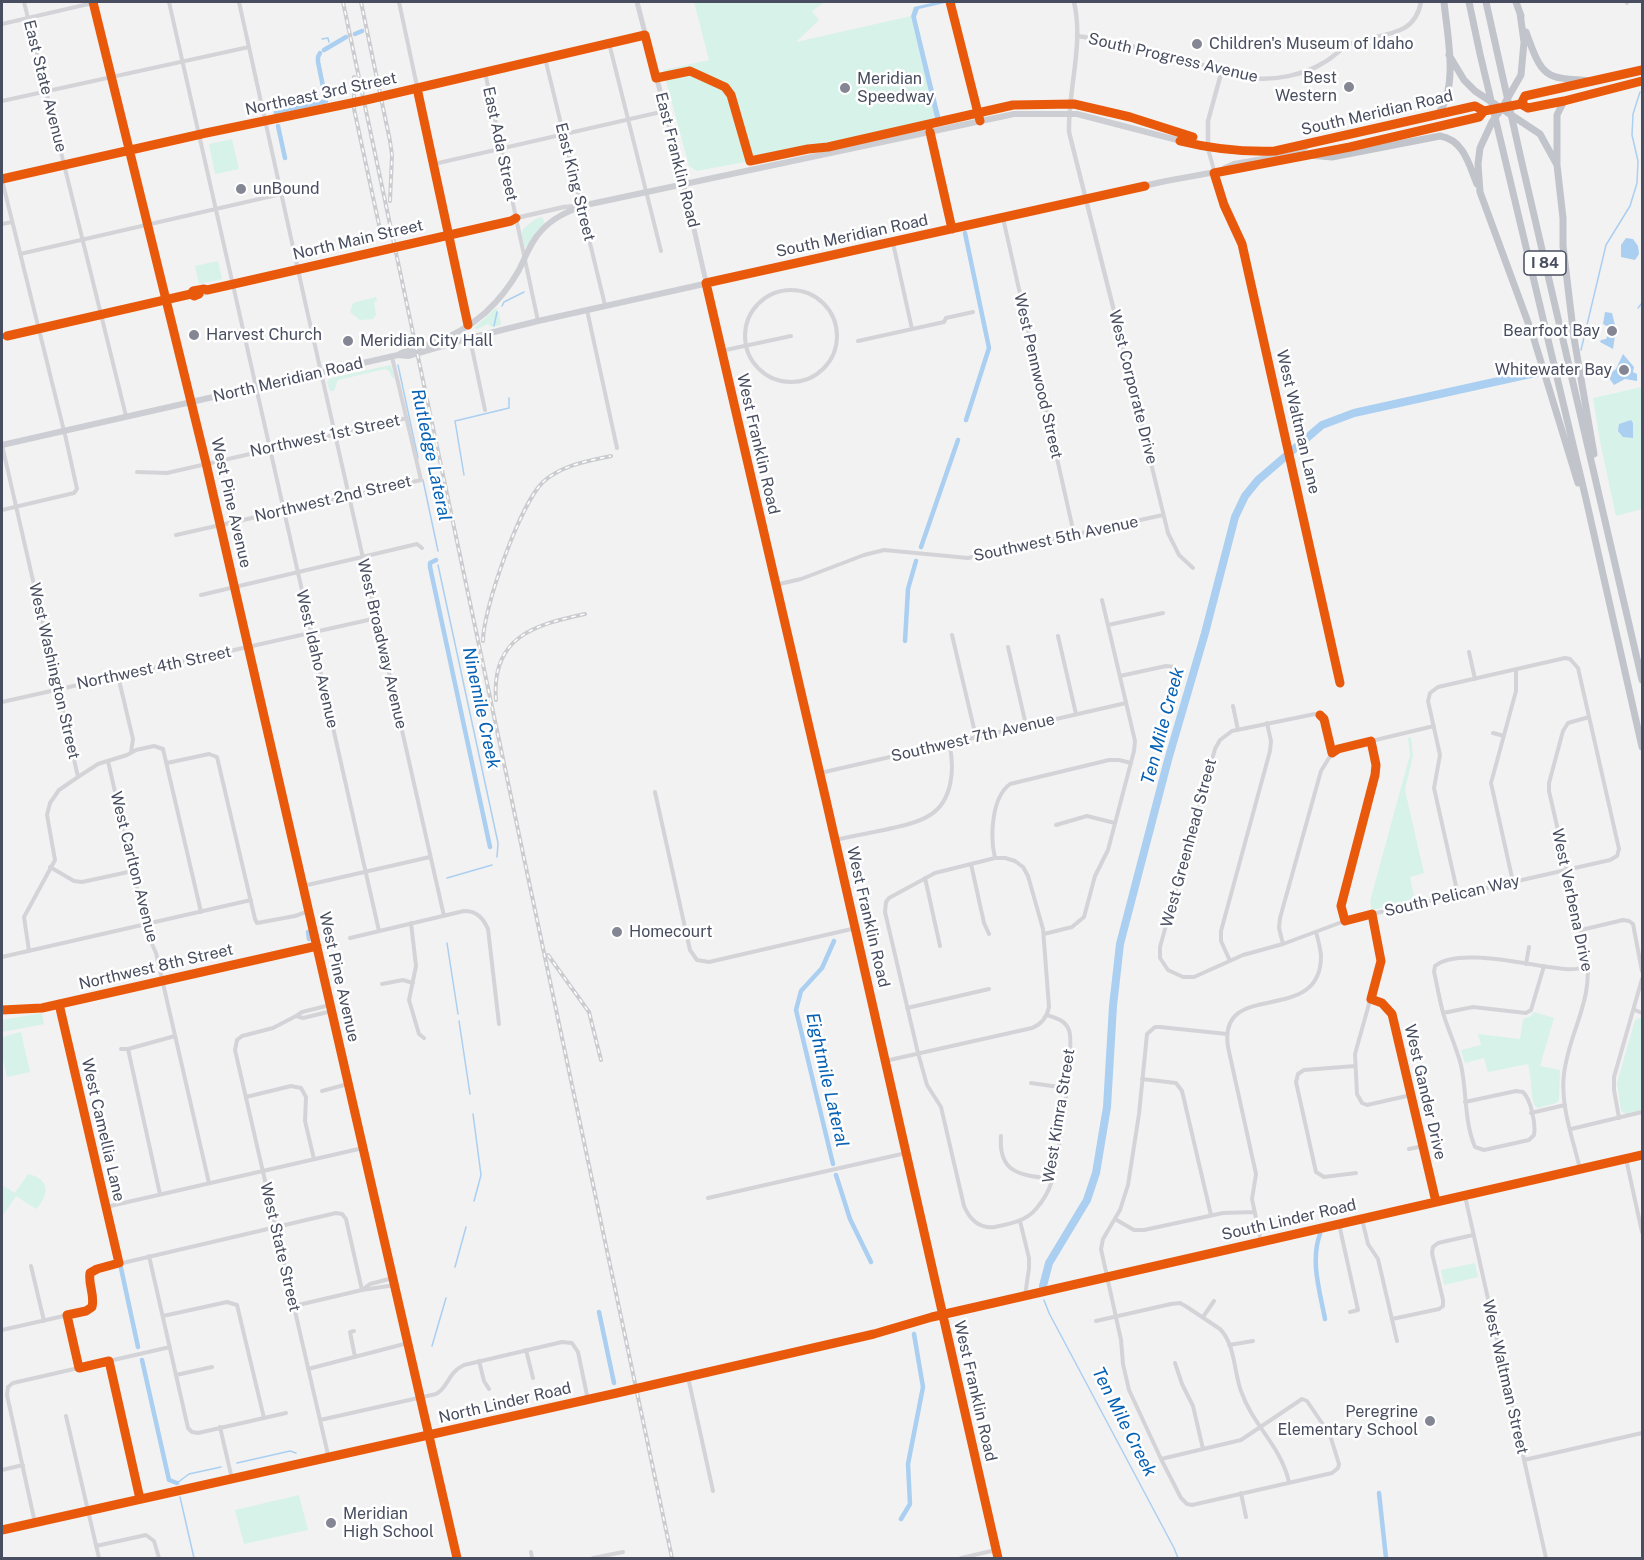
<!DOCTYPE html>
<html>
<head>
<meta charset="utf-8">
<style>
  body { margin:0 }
  #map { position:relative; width:1644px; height:1560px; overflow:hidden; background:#f3f2f2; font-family:"Public Sans",sans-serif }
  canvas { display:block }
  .frame { position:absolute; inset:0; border:3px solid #484e60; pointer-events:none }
</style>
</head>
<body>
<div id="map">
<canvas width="1644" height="1560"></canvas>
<div class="frame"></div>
</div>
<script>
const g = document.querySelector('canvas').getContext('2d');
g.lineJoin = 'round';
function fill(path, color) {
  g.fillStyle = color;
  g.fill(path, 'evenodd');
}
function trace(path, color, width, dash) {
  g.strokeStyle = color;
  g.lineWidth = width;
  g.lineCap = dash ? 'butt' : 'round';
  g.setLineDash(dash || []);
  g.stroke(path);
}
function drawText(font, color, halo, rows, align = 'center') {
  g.font = font + ' "Public Sans",sans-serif';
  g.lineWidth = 5;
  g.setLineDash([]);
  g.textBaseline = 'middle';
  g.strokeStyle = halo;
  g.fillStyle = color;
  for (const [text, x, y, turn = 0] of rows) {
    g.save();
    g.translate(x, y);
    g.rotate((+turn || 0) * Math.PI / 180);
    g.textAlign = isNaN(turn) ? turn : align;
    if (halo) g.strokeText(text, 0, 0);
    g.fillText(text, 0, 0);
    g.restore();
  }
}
fill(new Path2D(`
  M694 2H825L812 11 819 20 796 42 911 16 937 126 829 149 809 150 697 171 689 166 663 70 709 60Z
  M232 139 239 169 215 174 209 144Z
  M542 217 545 223 525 248C523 237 518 231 528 225 534 221 535 218 542 217Z
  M218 261 222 279 199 284 195 266Z
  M376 297 377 301 374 302 376 315 373 319 360 320 350 312 353 303Z
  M496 308 499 313 501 325 491 327 488 324 477 329 474 328Z
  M391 365 395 378H392L390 372 385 369 338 380 334 391H330L327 382 331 378Z
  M1642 387V509L1616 516 1600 441 1593 398Z
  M1411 737 1413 755 1405 790 1424 873 1410 877 1415 901 1372 910 1370 901 1410 755 1408 738Z
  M1534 1012 1554 1018 1540 1066 1560 1070 1559 1100 1556 1103 1538 1108 1534 1105C1530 1091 1532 1078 1528 1064L1488 1072 1484 1058 1465 1063 1461 1050 1481 1045 1478 1034 1520 1039 1523 1019 1531 1016Z
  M42 1013 44 1024 2 1032V1020Z
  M1641 1017 1642 1018V1110L1626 1114 1621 1111 1617 1083 1635 1020Z
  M21 1032 30 1072 7 1077 2 1054V1037Z
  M28 1174C50 1179 50 1194 36 1209L16 1196 2 1217V1185L15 1193Z
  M1475 1263 1478 1277 1444 1285 1441 1270Z
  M299 1495 308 1530 244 1544 235 1510Z`), '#d6f2e9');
fill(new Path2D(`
  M936 2H944L945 3 919 9 916 17 941 120 936 122 911 16 914 7Z
  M1626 238 1633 239 1638 246 1639 254 1635 260 1621 257V245Z
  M1605 312 1612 313 1616 329 1613 349 1600 342 1601 340 1606 339 1611 328 1603 324Z
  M1623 354 1634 367 1633 372 1637 374V381L1625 379 1614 385 1607 375 1616 369Z
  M1631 420 1633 423V438L1623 437 1618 431 1619 424Z`), '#aacff1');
trace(new Path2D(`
  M322 39 328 38 329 42
  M502 306 504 302 524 292
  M1638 308 1642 303
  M494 326 497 312
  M1581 350 1606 245 1630 206 1637 183 1638 161 1632 135 1633 114 1640 92
  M398 365 418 458
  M464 475 455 421 509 408V398
  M423 480 438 551
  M438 565 498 843 497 857
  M447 878 492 865
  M447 943 458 1014
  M459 1021 470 1094
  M473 1114 481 1175 474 1201
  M455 1267 466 1227
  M1044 1300 1049 1313 1174 1548 1178 1558
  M432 1346 446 1298
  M237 1463 290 1451 296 1453
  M177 1483 189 1474 221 1467
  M180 1497 194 1558`), '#aacff1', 1.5);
trace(new Path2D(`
  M355 34 362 31
  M324 50 346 37
  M291 109 326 101 318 62V57L320 53
  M276 115V112L287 110
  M278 126 285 158
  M965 233 989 348 966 420
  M921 547 958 440
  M436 560 430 563V567L490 847
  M905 641 908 589 916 561
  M308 932 309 939
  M833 1164 796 1010 801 991 822 968 834 941
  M836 1175 850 1219 871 1262
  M1320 1234C1310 1261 1320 1292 1325 1319
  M121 1268 138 1347
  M599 1312 614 1383
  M142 1360 169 1480 177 1483
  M1379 1493 1386 1558
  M901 1519 910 1504 908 1464 923 1387 914 1334`), '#aacff1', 4.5);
trace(new Path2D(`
  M1043 1286 1049 1263 1087 1200 1096 1173 1107 1107 1113 1006 1120 944 1168 760 1205 633 1235 517 1245 496 1258 480 1322 425 1354 413 1544 371`), '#aacff1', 8);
trace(new Path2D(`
  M24 2 126 416
  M169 2 379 931
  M239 2 306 306 444 916
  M399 2 468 325
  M1627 2V3
  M2 24 97 2
  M609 43 661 251
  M545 58 605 305
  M485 72 538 321
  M2 101 249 47
  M930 132 952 228
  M1208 149 1224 205 1242 244 1340 683
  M434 164 665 111
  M2 179 206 133 366 100 645 35
  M2 180 66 439 77 489 74 493 2 510
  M1003 218 1074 534
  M2 224 12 222
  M893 243 912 329
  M20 254 281 194
  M745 336a46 46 0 1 1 92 0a46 46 0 1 1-92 0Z
  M1113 307 1168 533 1179 555 1193 568
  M587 310 617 448
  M470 339 485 410
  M858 341 944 322 946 318 973 312
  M721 351 791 336
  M2 445 78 777 59 790 50 803 47 815 55 860 24 917 29 951
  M137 472 167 473 407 418
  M176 535 421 480 392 357
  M775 585 801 579 864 555 884 550 968 558 1163 515
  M201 595 417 544 422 548
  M1108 625 1163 613
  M952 635 976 737
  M1058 636 1076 714
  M1008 647 1026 725
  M1469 652 1475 679
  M118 676 133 739 131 752
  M1120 676 1166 666 1175 667
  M2 702 377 618
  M1233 706 1238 730
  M1493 733 1504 736
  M1332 753 1324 719 1315 714 1232 731 1220 740 1215 749 1160 947V958L1168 970 1183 977H1194L1243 955 1283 944 1350 919 1610 860 1617 856 1619 849 1578 668 1570 659 1565 658 1438 687 1430 693 1428 701 1440 755 1434 788 1458 895
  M108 761 147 933 156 953 209 1183
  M167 763 209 754 217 757 255 919 257 923 295 916 309 911
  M820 773 1126 703
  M78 777 98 764 127 755 136 750 154 746 163 749 201 912
  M655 792 690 950 697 960 709 962 856 928
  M1056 825 1087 816 1115 823
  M836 840C861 833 911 828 930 815 953 801 955 767 949 743
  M995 858C990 838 991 798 1010 784L1109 760H1119L1131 763
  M971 864 984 923 989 934
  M50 867 74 881 82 882 133 871
  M925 878 940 946
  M1513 882 1491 783 1516 691V670
  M303 886 430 857
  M1372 914 1381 961 1355 1054 1357 1094 1362 1103 1367 1105 1411 1095
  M1345 921 1341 901 1375 775 1376 765 1371 741
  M411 923 416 966 409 1000 419 1034 424 1038
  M1581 930 1623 920 1629 921 1633 924 1642 971
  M1044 934 1072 927 1084 917 1095 876 1108 850 1134 751 1135 741 1102 600
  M350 938 464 911C477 911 483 918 488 929L499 1024
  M1283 944 1279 928 1280 918 1321 771 1332 753 1338 749 1434 726
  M2 957 251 900
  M1230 961 1221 941V931L1270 751 1271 741 1267 723
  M1526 964 1529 947
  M382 984 403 980 413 983
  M1371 999 1382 1003 1392 1014 1436 1202
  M59 1004 119 1263
  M330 1005 302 1012 296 1016 303 1018 332 1011
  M907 1008 989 989
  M1635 1010 1642 1013
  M1443 1013 1473 1007 1526 1013 1531 1010 1544 966
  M237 1040 235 1050 329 1459
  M237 1040 242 1036 273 1028 296 1016
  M121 1049H128L175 1036
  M128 1049 160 1194
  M885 1061C934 1050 983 1039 1032 1028 1042 1024 1047 1017 1049 1007L1043 929 1028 876 1023 867 1015 861 1005 858H995L935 873 889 898 886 902 885 912 918 1053 927 1085 941 1107 964 1206C970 1220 979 1229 995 1227 1010 1224 1026 1221 1036 1209 1043 1201 1049 1190 1052 1181 1058 1159 1075 1048 1069 1030 1065 1020 1056 1018 1047 1015
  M1355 1066 1304 1070 1298 1074 1296 1082 1316 1172 1324 1177 1356 1173
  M1142 1079 1176 1083 1182 1091 1211 1215
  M1031 1083 1066 1088
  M322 1091 348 1084
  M246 1097 291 1086 301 1088 306 1097 305 1121 314 1159
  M1465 1102 1516 1091 1523 1092C1531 1100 1536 1124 1534 1135L1529 1140 1484 1150 1475 1147C1464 1121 1467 1092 1461 1065 1457 1050 1451 1036 1446 1022 1440 1006 1438 988 1434 972L1435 966C1459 946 1534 967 1565 969 1572 970 1581 968 1588 968
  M1531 1113 1565 1105
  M1619 1118 1614 1090V1077L1642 979
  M1571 1129 1642 1112
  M1001 1136C998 1175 1023 1175 1053 1179
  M1409 1149 1423 1146
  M1642 1155 1626 1159 1642 1232
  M1580 1169C1573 1139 1560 1105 1564 1074 1569 1031 1595 999 1586 953L1549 791V783L1563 731 1568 723 1589 717
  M1465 1196 1546 1558
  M708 1198 906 1153
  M106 1207 363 1148
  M1115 1219 1134 1230H1144L1223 1213 1255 1212
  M1362 1219 1368 1244 1378 1259 1397 1341
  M1020 1221 1029 1258V1268L1025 1296
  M1339 1224 1358 1310 1350 1312
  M1261 1242 1252 1199 1256 1174 1228 1047C1217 977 1322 1028 1321 955 1320 947 1318 939 1316 932
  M149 1256 188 1428 192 1432 198 1433 286 1413
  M31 1266 44 1321
  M393 1278 370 1284 362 1290 395 1285
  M67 1315 79 1368
  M163 1316 227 1302 237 1305 264 1418
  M1203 1317 1214 1301
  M1392 1319 1439 1309 1443 1306V1300L1432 1253 1433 1247 1438 1243 1473 1235
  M1096 1321 1171 1304 1180 1303 1187 1307 1220 1329C1235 1344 1234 1372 1241 1391 1253 1426 1280 1444 1289 1482
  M2 1330 90 1310C98 1300 90 1288 89 1276L90 1273 97 1269 336 1213 342 1214 346 1219 362 1290 294 1306
  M354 1331 350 1332 355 1357
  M1229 1345 1253 1341
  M526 1350 533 1378
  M109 1361 140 1499
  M479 1361 484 1381 489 1389
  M1175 1363 1182 1384 1193 1406 1203 1449
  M308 1369 408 1343
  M176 1375 212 1367
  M688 1377 713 1491
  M66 1416 99 1558
  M320 1420 436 1394C449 1387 447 1373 464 1365L562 1342 572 1343 578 1352 588 1400
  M220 1427 232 1479
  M1161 1459 1241 1440 1302 1399 1307 1401 1330 1435 1339 1464 1338 1468 1332 1473 1192 1505 1187 1504 1181 1498 1161 1459 1129 1390 1123 1364 1121 1340 1101 1249 1103 1239 1120 1210 1128 1185 1139 1114 1147 1034 1155 1027H1160L1227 1034
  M1524 1460 1642 1433
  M2 1470 23 1465
  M1241 1493 1246 1517
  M35 1523 7 1395 8 1387 13 1383 170 1347
  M96 1546 146 1535 154 1541 159 1558
  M531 1552 532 1558
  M593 1558 623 1552
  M961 1558 996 1550`), '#d4d4d8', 4);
trace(new Path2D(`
  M93 2 206 463 457 1558
  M950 2 980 121
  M1074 2C1084 44 1068 89 1069 132L1113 307
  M1077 36 1112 41 1251 78C1273 81 1304 75 1323 63 1333 58 1340 49 1350 44 1378 32 1414 40 1421 2
  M1208 148V121L1222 70
  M191 294C197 288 203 291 210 289L511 221 516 218 564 207 578 206
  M2 337 191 294 194 296 205 293 207 290
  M2 1010 42 1008 317 946
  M943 1315 1626 1159`), '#d4d4d8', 4.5);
trace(new Path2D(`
  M637 2 681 172 770 563 793 656 998 1558
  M2 1530 329 1459 874 1334 904 1324 943 1315`), '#d2d3d8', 5);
trace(new Path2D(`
  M1521 104 1525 96 1642 70
  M1507 107 1521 104 1528 108 1564 101 1642 81
  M1225 168 1234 164 1298 153 1307 146
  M398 355C409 348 420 347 433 343 451 337 470 326 485 313 498 301 510 286 519 270 526 256 531 241 542 230 553 218 567 212 581 206L1014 114H1077L1208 148 1245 152 1275 151 1310 144 1475 106 1484 111
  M2 445 398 355 408 356 470 338 538 321 1166 181 1309 155 1479 117 1484 111 1497 109`), '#cdced3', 6);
trace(new Path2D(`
  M1469 2 1480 54 1586 499 1642 747
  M1486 2 1521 159 1642 680
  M1516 2 1521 16
  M1520 13 1524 42 1521 75 1502 108 1492 122 1480 148 1478 164 1480 192 1533 336 1578 483
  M1526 32C1543 80 1545 78 1595 81
  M1449 55 1464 80 1475 91 1540 134 1556 163
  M1564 101 1557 115V165L1563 218V246L1574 338 1594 454
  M1438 114C1459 87 1447 34 1444 2
  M1309 155 1332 157 1440 136C1464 140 1469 165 1477 184`), '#c2c4cc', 7);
const rail = new Path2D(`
  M343 2 672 1558
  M361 2 390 141 392 155 390 201
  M354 77V109L381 234
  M483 641C483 609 520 504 543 482 562 465 588 461 611 456
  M496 700C491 637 534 625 585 614
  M548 955 589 1012 601 1060`);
trace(rail, '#cbcccf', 4);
trace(rail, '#fff', 1.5, [4.5]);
trace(new Path2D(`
  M93 2 206 463 457 1558
  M950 2 980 121
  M417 88 468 325
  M1521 104 1525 96 1642 70
  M930 132 952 229
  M1180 141C1212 149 1242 152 1275 151L1475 106 1484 111
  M2 179 206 133 366 100 645 35 656 78 690 71 725 87 731 95 750 161 808 149 828 147 1013 105 1074 104 1130 117 1193 137
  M191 294 193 291 204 289 207 290 225 286 511 221 516 218
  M7 336 191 294 194 296 199 294
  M1340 683 1242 244 1224 205 1214 173 1350 147 1479 117 1484 111 1521 104 1528 108 1564 101 1642 81
  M1320 715 1324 719 1332 753 1338 749 1371 741 1376 765 1375 775 1341 906 1345 921 1372 914 1381 961 1371 999 1382 1003 1392 1014 1436 1202
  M59 1004 119 1263 97 1269 90 1273C88 1284 95 1295 92 1307L86 1311 67 1315 79 1368 109 1361 140 1499
  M2 1010 42 1008 317 946
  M2 1530 617 1393 874 1334 932 1317 1642 1155
  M998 1558 826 800 706 283 1145 186`), '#e8590c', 9);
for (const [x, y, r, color] of [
  [1197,44,6,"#848793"],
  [1349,87,6,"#848793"],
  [845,88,6,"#848793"],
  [241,189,6,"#848793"],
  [1612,331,6,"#848793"],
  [194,335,6,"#848793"],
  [348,341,6,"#848793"],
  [1624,370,6,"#848793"],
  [617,932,6,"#848793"],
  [1430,1421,6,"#848793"],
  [331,1523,6,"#848793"]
]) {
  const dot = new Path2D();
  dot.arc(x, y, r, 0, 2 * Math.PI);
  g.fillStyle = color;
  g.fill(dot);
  trace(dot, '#fff', 2);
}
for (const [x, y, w] of [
  [1545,263,42]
]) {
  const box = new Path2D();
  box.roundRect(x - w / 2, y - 12, w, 24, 4.5);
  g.fillStyle = '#fff';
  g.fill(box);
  trace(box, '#484e60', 1.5);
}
drawText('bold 15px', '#484e60', null, [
  ["I 84",1545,263]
]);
drawText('16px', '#484e60', '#fff', [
  ["Children's Museum of Idaho",1209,44],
  ["Best",1337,78,"right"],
  ["Western",1337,96,"right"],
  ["Meridian",857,79],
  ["Speedway",857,97],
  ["unBound",253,189],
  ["Bearfoot Bay",1600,331,"right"],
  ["Harvest Church",206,335],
  ["Meridian City Hall",360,341],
  ["Whitewater Bay",1612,370,"right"],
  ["Homecourt",629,932],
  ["Peregrine",1418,1412,"right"],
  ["Elementary School",1418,1430,"right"],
  ["Meridian",343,1514],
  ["High School",343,1532]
], 'left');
drawText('16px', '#484e60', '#fff', [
  ["South Progress Avenue",1173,58,13],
  ["East State Avenue",45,86,76],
  ["Northeast 3rd Street",321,94,-12],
  ["South Meridian Road",1377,113,-13],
  ["East Ada Street",500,144,78],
  ["East Franklin Road",677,160,76],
  ["East King Street",575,182,76],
  ["South Meridian Road",852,236,-12],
  ["North Main Street",358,240,-13],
  ["West Pennwood Street",1038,376,77],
  ["North Meridian Road",288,380,-13],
  ["West Corporate Drive",1133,387,76],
  ["West Waltman Lane",1298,422,77],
  ["Northwest 1st Street",325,436,-12],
  ["West Franklin Road",758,444,77],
  ["Northwest 2nd Street",333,499,-13],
  ["West Pine Avenue",231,503,77],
  ["Southwest 5th Avenue",1056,539,-12],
  ["West Broadway Avenue",382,644,77],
  ["West Idaho Avenue",317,659,77],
  ["Northwest 4th Street",154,668,-12],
  ["West Washington Street",54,671,77],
  ["Southwest 7th Avenue",973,738,-13],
  ["West Greenhead Street",1189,843,-75],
  ["West Carlton Avenue",134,867,76],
  ["South Pelican Way",1452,896,-13],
  ["West Verbena Drive",1572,900,78],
  ["West Franklin Road",868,917,77],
  ["Northwest 8th Street",156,967,-13],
  ["West Pine Avenue",339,977,77],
  ["West Gander Drive",1425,1092,77],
  ["West Kimra Street",1059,1116,-81],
  ["West Camellia Lane",103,1130,77],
  ["South Linder Road",1289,1220,-13],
  ["West State Street",280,1247,77],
  ["West Waltman Street",1505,1377,77],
  ["West Franklin Road",975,1391,77],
  ["North Linder Road",505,1403,-13]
]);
drawText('italic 18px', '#0661b5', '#fff', [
  ["Rutledge Lateral",431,455,78],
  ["Ninemile Creek",481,708,78],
  ["Ten Mile Creek",1163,726,-75],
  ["Eightmile Lateral",827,1080,77],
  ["Ten Mile Creek",1124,1422,63]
]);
</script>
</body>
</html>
